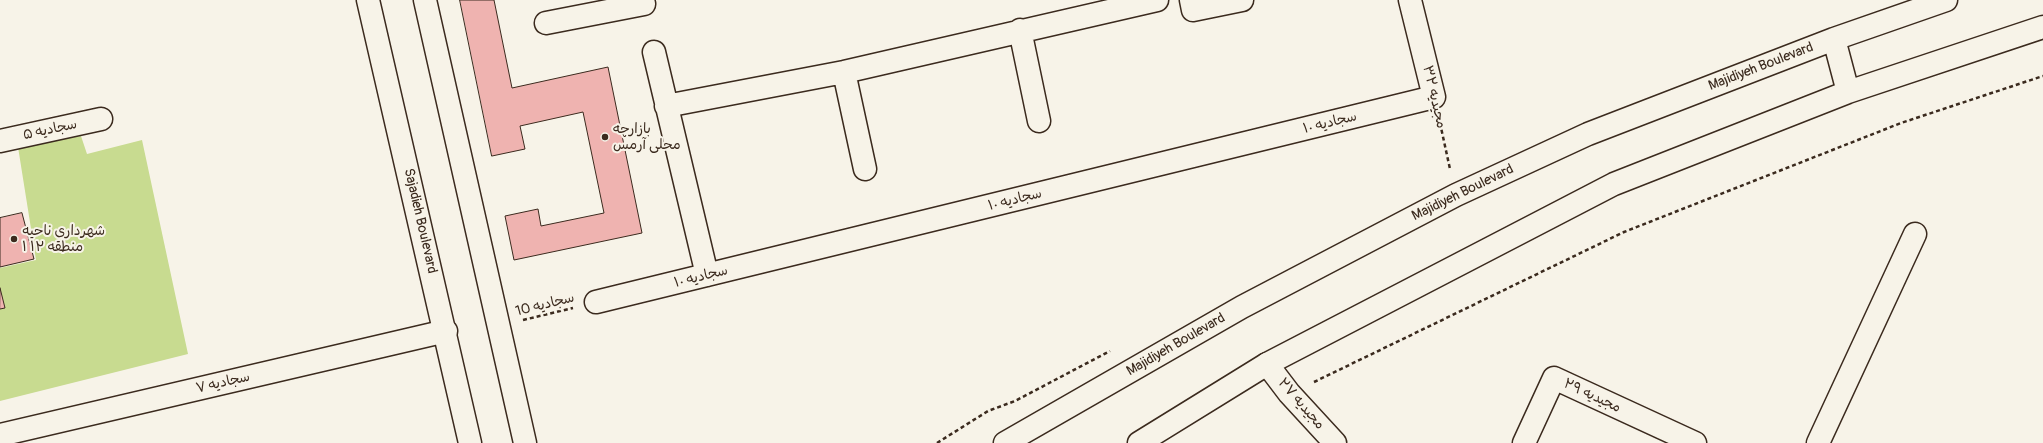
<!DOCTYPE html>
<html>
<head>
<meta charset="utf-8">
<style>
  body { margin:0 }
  canvas { display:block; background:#f7f3e8 }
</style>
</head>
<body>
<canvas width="2043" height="443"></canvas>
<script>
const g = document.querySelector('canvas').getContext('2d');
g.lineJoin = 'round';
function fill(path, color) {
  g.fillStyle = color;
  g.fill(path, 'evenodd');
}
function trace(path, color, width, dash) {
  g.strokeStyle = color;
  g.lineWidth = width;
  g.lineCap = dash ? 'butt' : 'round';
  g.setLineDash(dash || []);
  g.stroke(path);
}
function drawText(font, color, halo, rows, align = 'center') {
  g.font = font + ' Pangolin,"Playpen Sans Arabic",sans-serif';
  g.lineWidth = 4;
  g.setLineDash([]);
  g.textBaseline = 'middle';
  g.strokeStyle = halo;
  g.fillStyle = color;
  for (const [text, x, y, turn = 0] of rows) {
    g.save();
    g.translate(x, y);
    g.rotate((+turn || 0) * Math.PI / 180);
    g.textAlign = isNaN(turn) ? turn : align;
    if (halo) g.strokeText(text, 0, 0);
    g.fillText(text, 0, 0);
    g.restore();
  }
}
fill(new Path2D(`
  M81 136 87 154 142 140 188 354 0 401V268L36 260 18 147Z`), '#c8db90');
const building = new Path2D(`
  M460 0H494L512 88 608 67 642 233 514 260 505 216 538 209 541 226 604 213 583 112 520 126 525 149 492 156Z
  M22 213 34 259 0 267V218Z
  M0 288 5 308 0 309Z`);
fill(building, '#efb3b0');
trace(building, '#3b2a1e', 1);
const minor = new Path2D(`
  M1191 0 1193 10 1242 0
  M546 23 644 4 643 0
  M1020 30 1039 121
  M654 52 707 275
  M844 72 865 169
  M666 106 844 72 1157 0
  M0 141 101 119
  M596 302 1434 97 1410 0
  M1267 364 1289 393 1335 443
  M0 435 446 331
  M1524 443 1554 378 1695 443
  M1818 443 1915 234`);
const secondary = new Path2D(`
  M368 0 470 443
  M425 0 525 443
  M1834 39 1848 92
  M1005 443 1242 307 1456 195 1588 134 1834 39 1946 0
  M1139 443 1267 364 1614 184 1848 92 2043 27`);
trace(minor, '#3b2a1e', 25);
trace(secondary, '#3b2a1e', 25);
trace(new Path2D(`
  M1440 123 1450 169
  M523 320 573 308
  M1314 382 1624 232 1901 123 2043 76
  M937 443 988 411 1015 401 1110 351`), '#3b2a1e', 2.5, [4, 3]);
trace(minor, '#f7f3e8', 22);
trace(secondary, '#f7f3e8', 22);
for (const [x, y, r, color] of [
  [605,137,4,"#3b2a1e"],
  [14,239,4,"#3b2a1e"]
]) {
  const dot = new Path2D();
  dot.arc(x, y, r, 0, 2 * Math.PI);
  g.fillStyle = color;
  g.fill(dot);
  trace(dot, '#f7f3e8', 1.5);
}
drawText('14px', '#3b2a1e', '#f7f3e8', [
  ["Majidiyeh Boulevard",1761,67,-21],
  ["مجیدیه ۳۲",1434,97,77],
  ["سجادیه ۱۰",1330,123,-14],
  ["سجادیه ۵",50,130,-12],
  ["Majidiyeh Boulevard",1463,193,-26],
  ["سجادیه ۱۰",1015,200,-14],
  ["Sajadieh Boulevard",420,221,77],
  ["سجادیه ۱۰",701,277,-14],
  ["سجادیه 10",545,305,-14],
  ["Majidiyeh Boulevard",1176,345,-30],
  ["سجادیه ۷",223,383,-13],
  ["مجیدیه ۲۹",1592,396,25],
  ["مجیدیه ۲۷",1301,404,49]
]);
drawText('14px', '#3b2a1e', '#f7f3e8', [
  ["بازارچه",613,129],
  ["محلی آرمس",613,145],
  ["شهرداری ناحیه",22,231],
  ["۱ منطقه ۱۲",22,247]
], 'left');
</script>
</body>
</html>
